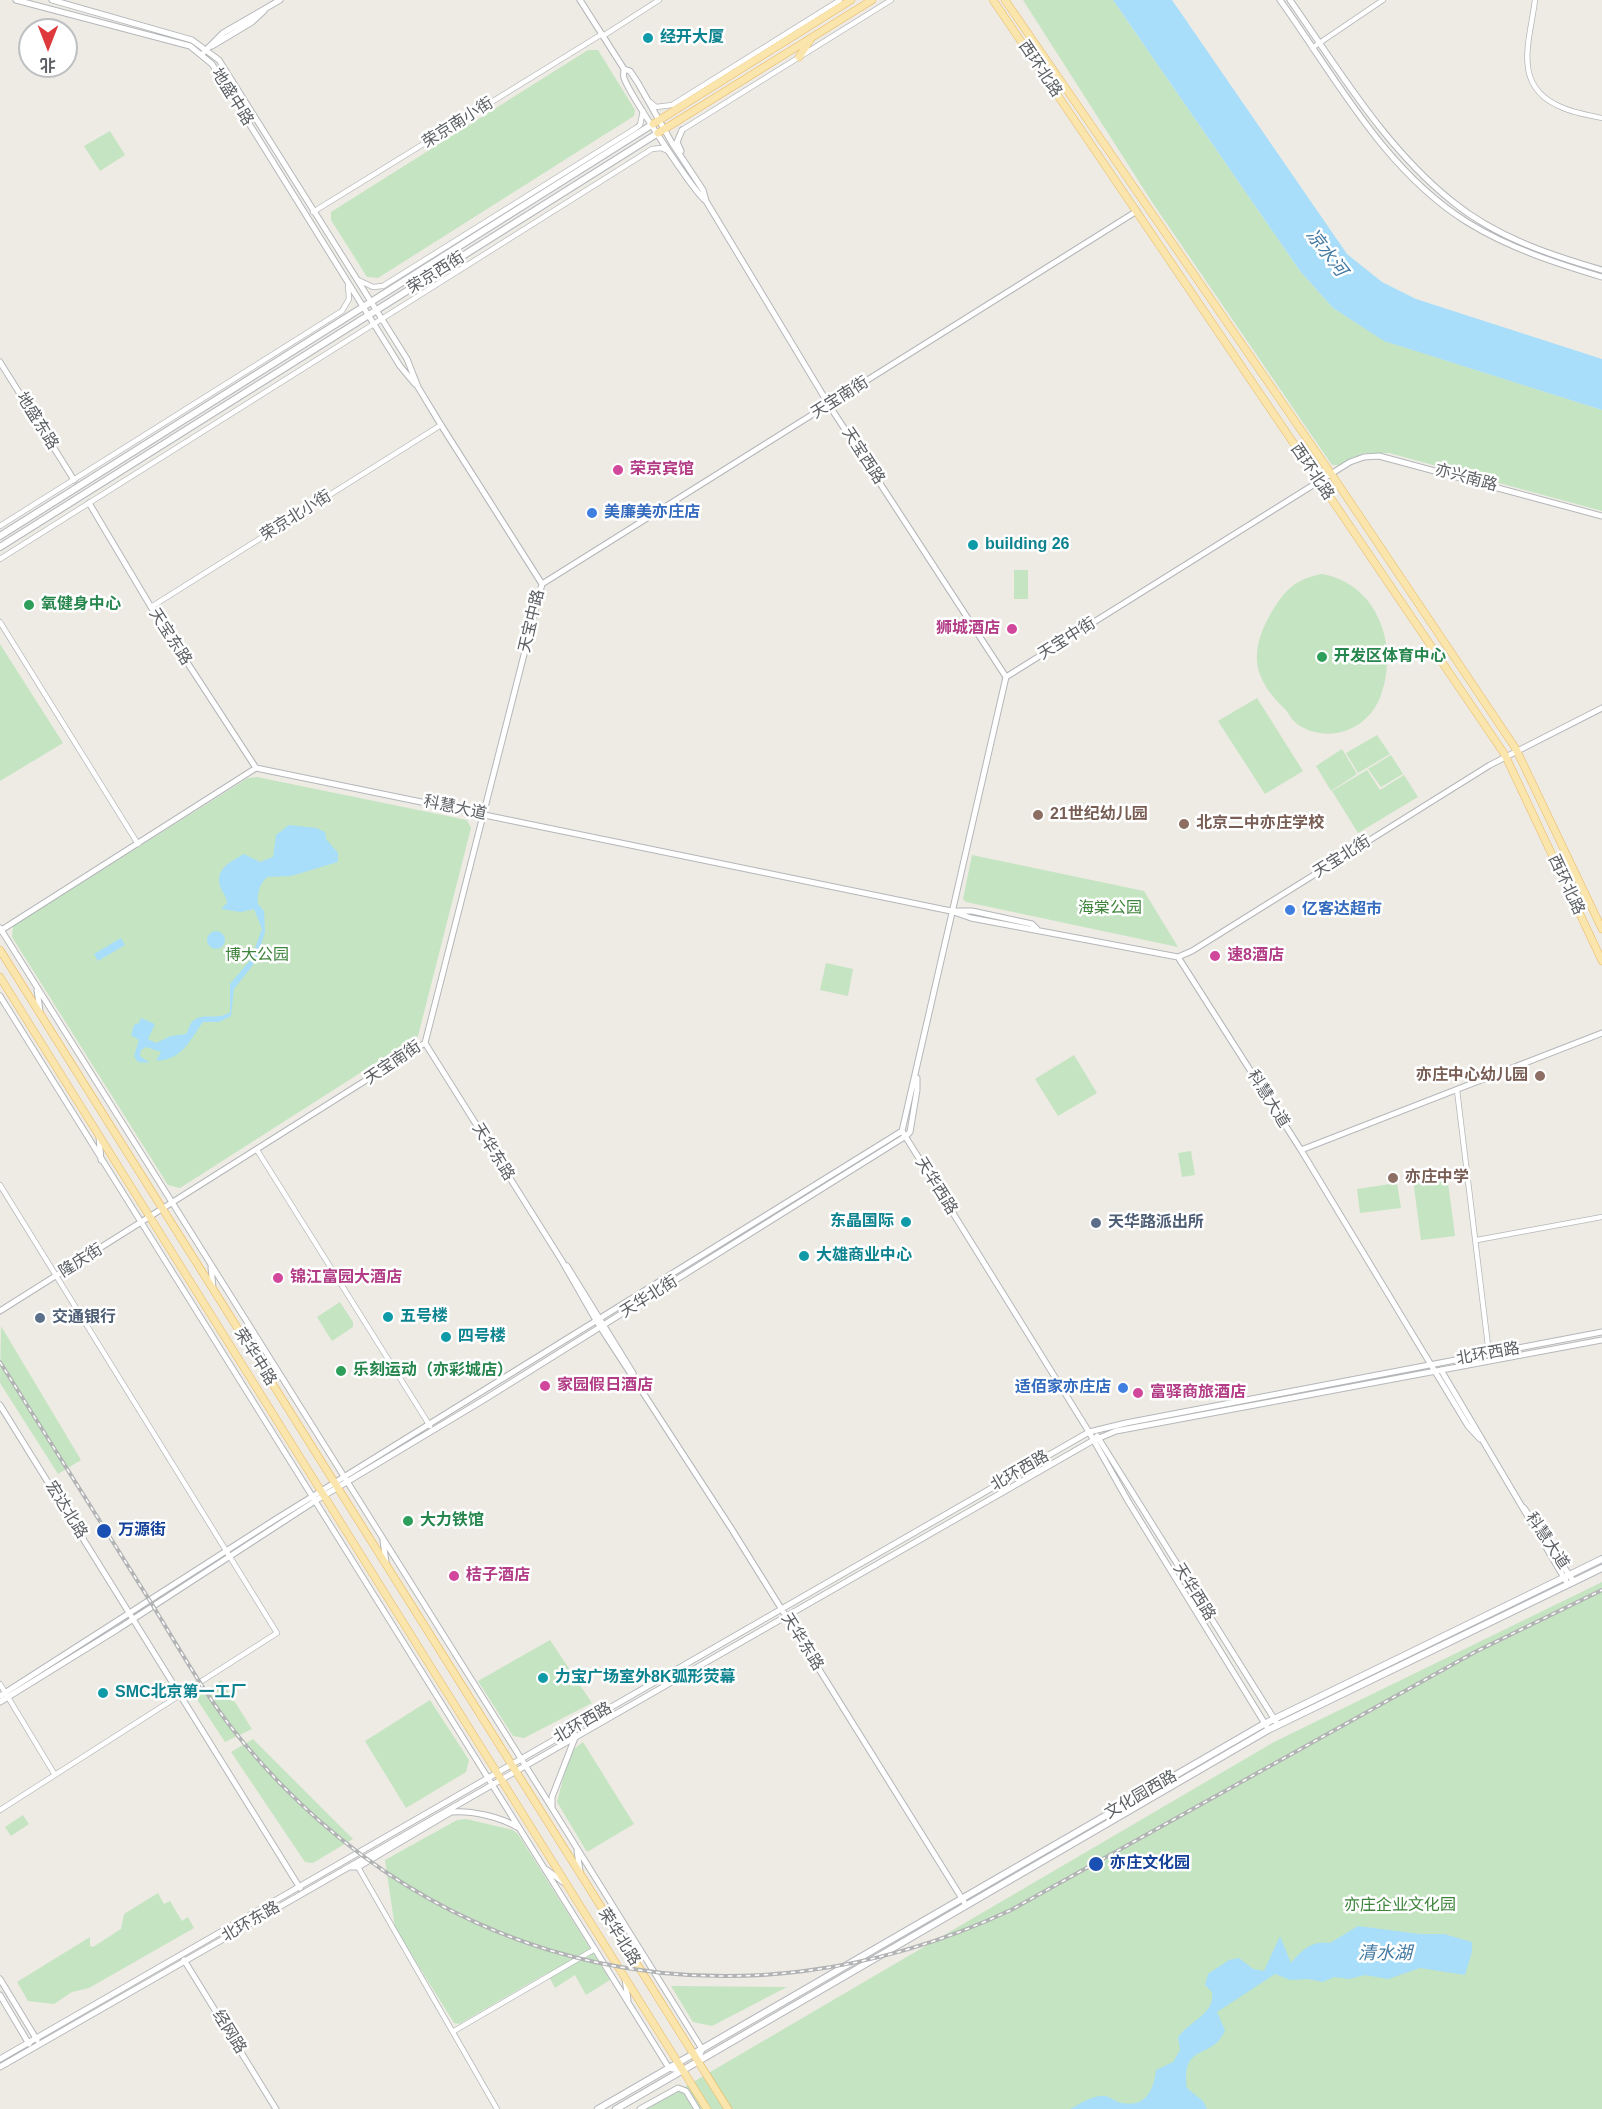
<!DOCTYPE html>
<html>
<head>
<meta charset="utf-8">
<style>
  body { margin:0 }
  #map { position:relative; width:1602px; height:2109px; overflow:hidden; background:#eeebe4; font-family:Arial,"Noto Sans SC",sans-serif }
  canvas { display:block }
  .north { position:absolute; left:18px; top:18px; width:60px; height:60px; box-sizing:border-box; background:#fff; border:2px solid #bebfc1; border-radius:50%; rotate:180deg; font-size:16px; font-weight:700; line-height:24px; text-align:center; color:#5c6064 }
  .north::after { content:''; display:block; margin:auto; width:21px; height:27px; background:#de393c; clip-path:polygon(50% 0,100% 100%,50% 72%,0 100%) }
</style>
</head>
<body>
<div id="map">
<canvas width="1602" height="2109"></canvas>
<div class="north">北</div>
</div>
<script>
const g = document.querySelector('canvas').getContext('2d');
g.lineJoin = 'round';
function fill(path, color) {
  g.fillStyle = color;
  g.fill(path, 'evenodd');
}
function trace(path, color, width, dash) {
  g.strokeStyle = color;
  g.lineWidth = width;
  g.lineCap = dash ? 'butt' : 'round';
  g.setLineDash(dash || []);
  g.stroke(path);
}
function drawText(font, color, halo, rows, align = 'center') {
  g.font = font + ' Arial,"Noto Sans SC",sans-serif';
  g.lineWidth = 5;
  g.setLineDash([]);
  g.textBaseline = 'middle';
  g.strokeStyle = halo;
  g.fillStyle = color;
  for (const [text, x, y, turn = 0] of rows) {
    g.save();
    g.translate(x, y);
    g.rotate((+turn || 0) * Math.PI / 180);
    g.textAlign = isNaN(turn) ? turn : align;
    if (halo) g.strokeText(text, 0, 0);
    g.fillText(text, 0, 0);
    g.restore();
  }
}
fill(new Path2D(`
  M1023 0H1113L1300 271 1333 308 1385 341 1602 410V511L1389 453H1364L1339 465H1332L1152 202Z
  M588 50H598L635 110 634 116 378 278 367 277 331 220V212Z
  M110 131 125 155 100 171 84 146Z
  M1014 570H1028V599H1014Z
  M1322 574C1378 584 1399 646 1381 695 1369 729 1331 744 1300 726 1292 721 1290 715 1285 709 1252 678 1249 652 1271 613 1285 590 1295 579 1322 574Z
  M0 644 63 743 0 781Z
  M1257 698 1303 771 1265 794 1218 721Z
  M1377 735 1390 754 1358 773 1346 753Z
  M1342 749 1357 774 1331 791 1316 766Z
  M1391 755 1403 774 1381 787 1368 769Z
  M1367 770 1380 790 1404 775 1418 797 1358 833 1332 791Z
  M257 777 467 820 471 828 418 1036 180 1188 168 1185 12 937 13 926 248 778Z
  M972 855 1144 891 1178 947 966 902 963 899Z
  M826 963 853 969 848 996 820 990Z
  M1074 1055 1097 1093 1058 1116 1035 1079Z
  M1191 1151 1195 1175 1182 1177 1178 1153Z
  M1447 1175 1455 1236 1421 1240 1413 1180Z
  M1397 1183 1401 1208 1360 1213 1357 1189Z
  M340 1302 353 1322V1327L332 1341 317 1317Z
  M1 1326 81 1460 58 1474 0 1383Z
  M1602 1582V2109H647L1274 1742Z
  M550 1640 592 1703 524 1738 513 1736 478 1681Z
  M221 1680 252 1729 225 1742 196 1698Z
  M430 1700 469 1760 466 1772 406 1808 365 1741Z
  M253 1739 353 1839 313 1863 305 1862 231 1752Z
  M583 1742 634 1824 587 1852 557 1802 570 1752Z
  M23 1815 29 1824 11 1836 5 1827Z
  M466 1819 513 1830 518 1834 610 1980 586 1995 575 1975 555 1988 547 1973 459 2024 454 2023 395 1928 385 1860 457 1820Z
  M158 1893 164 1904 170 1901 182 1921 188 1917 194 1928 89 1988 72 1992 54 2004 28 2001 17 1982 90 1937V1946L93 1947 121 1929 124 1914Z
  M671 1986 787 1987 712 2026 693 2022Z`), '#c5e4c2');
fill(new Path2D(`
  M1113 0H1172L1347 254 1382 282 1416 299 1602 359V410L1384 341 1333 308 1300 271Z
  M289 825 316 828 325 832 326 839 338 853V862L291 876 267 877C259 885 257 893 258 904L264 911 265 932 256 961 234 989 231 1016 219 1022H203C190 1040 182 1060 156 1061L161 1052 146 1047 141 1050 140 1056 150 1063 138 1062 134 1056 139 1040 131 1035 134 1025 139 1023 141 1018 155 1024 148 1039 156 1043 171 1036 186 1034C189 1030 189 1024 193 1021 202 1012 218 1021 230 1012V984L251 959 262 929 254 909 241 912 221 909 227 903C227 896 222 893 220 886 215 868 232 861 244 854L260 862 273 857 276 835Z
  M207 940a9 9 0 1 1 18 0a9 9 0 1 1-18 0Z
  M121 938 125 945 98 961 94 954Z
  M1358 1926 1420 1934H1444L1472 1942V1952L1465 1975 1420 1968 1388 1979 1365 1975 1349 1979 1334 1977 1323 1982 1308 1979 1290 1980 1275 1974 1217 2012 1225 2030C1213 2061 1181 2041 1187 2088L1203 2101 1207 2109H1070C1081 2103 1092 2095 1105 2096 1111 2097 1116 2102 1122 2103 1146 2108 1154 2089 1156 2070L1173 2062 1180 2050 1178 2038C1187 2022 1216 2014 1212 1992L1205 1985 1208 1974 1229 1960 1239 1958 1253 1969 1264 1971 1280 1936 1291 1963C1302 1950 1312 1940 1330 1943Z`), '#a8defa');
const minor = new Path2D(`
  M1535 0C1530 41 1511 86 1561 107 1573 113 1589 115 1602 118
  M603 36 659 0
  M1312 48 1383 0
  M650 102 656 107 672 105 840 0
  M682 130 891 0
  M313 212 602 34
  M358 280 373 287 383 286 636 128 640 125 643 111
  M0 526 342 311 349 299 348 284
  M0 559 652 149 661 148 668 151
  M151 607 441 425
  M0 622 138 844
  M1457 1090 1489 1354
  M257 1150 430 1426
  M0 1185 277 1633 0 1810
  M1477 1240 1602 1217
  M0 1684 55 1775
  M358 1867 497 2109
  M454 2031 595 1949`);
const tertiary = new Path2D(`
  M16 0 190 46 212 64 400 366 415 384
  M580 0 624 69 630 71 638 83 672 143 703 190 706 201 829 405 1006 677
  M1280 0C1336 78 1384 170 1467 222 1509 248 1555 263 1602 277
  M1290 0C1339 70 1385 148 1453 202 1496 237 1550 255 1602 270
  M212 46 252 22 264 11
  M204 52 223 33 280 0
  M624 69C624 72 623 75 624 78 629 93 695 194 706 201
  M681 151 677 142 682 130
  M0 362 74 480
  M89 503 151 607 256 768
  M542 584 1137 211
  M956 911H972L1032 924 1037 929
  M0 928 552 1808
  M0 931 256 768 951 911 971 918 1178 957 1301 1150 1468 1426 1480 1439
  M1178 957 1192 951 1490 765 1602 708
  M37 990 40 1011
  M0 996 669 2068 683 2071
  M425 1043 562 1261 597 1322 731 1528 966 1905
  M99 1137 101 1160
  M1301 1150 1602 1033
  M567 1266 633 1373
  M211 1267 213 1288
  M0 1311 425 1043 542 584 441 425 418 387 407 359 219 60 192 40 52 0
  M1441 1370 1566 1581
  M0 1405 300 1888
  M1097 1436 1278 1725
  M1524 1508 1574 1582
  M383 1541 386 1562
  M0 1696 276 1519 902 1131
  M0 1702 118 1629 315 1501 485 1399 906 1136 910 1132 917 1090V1078
  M1267 1727 1128 1501 1089 1432 902 1131 1006 677 1350 462 1364 457 1379 456 1602 516
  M576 1735 552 1797V1808L702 2049 698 2061
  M577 1851 580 1871
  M349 1867H358L451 1812C471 1810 500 1817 517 1827
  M547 1870 563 1882
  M184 1960 276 2109
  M0 1979 37 2040
  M625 1979 628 2000
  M0 1995 29 2044
  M0 2059 1089 1432 1126 1423 1602 1332
  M0 2067 1092 1441 1116 1431 1602 1340
  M640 2109 678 2088 686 2091 697 2109`);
const secondary = new Path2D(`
  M0 536 653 124
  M0 547 658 133
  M598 2109 1264 1724 1602 1559
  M616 2109 1268 1730 1602 1568`);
const primary = new Path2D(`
  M993 0 1505 755 1602 961
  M1005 0 1332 475 1516 749 1602 929
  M799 57 810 40
  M653 124 851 0
  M658 133 872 0
  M0 950 728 2109
  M0 977 707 2109`);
trace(minor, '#b4b7ba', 6);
trace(tertiary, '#b4b7ba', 7);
trace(secondary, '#b6b9bd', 8);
trace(primary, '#e9b762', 8);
trace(minor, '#fff', 4.5);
trace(tertiary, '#fff', 5);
trace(secondary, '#fff', 6);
trace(primary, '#fae6ad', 7);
const rail = new Path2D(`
  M0 1362C50 1442 100 1521 150 1601 179 1648 207 1699 243 1742 438 1977 736 2039 1011 1910L1475 1652 1602 1590`);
trace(rail, '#b2b3b4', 4);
trace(rail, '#fff', 1.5, [4.5]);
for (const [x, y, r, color] of [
  [648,38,6,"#0f9aa8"],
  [618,470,6,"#d1479c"],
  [592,513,6,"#3f7fe0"],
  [973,545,6,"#0f9aa8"],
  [29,605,6,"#2e9e5b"],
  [1012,629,6,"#d1479c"],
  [1322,657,6,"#2e9e5b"],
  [1038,815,6,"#8d6e63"],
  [1184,824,6,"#8d6e63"],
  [1290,910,6,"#3f7fe0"],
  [1215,956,6,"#d1479c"],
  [1540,1076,6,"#8d6e63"],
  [1393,1178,6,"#8d6e63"],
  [906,1222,6,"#0f9aa8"],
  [1096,1223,6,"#5c6f8a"],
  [804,1256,6,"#0f9aa8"],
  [278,1278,6,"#d1479c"],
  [388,1317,6,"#0f9aa8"],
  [40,1318,6,"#5c6f8a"],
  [446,1337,6,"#0f9aa8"],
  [341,1371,6,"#2e9e5b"],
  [545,1386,6,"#d1479c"],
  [1123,1388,6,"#3f7fe0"],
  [1138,1393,6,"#d1479c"],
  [408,1521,6,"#2e9e5b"],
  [104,1531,8,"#1a4fb4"],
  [454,1576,6,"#d1479c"],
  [543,1678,6,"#0f9aa8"],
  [103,1693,6,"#0f9aa8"],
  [1096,1864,8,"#1a4fb4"]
]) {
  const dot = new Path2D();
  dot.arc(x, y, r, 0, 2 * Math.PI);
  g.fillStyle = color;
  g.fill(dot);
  trace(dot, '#fff', 2);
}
drawText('bold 16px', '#0d838f', '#fff', [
  ["经开大厦",660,38],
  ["building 26",985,545],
  ["东晶国际",894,1222,"right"],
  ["大雄商业中心",816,1256],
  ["五号楼",400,1317],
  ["四号楼",458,1337],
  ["力宝广场室外8K弧形荧幕",555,1678],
  ["SMC北京第一工厂",115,1693]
], 'left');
drawText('16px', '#5c6064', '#fff', [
  ["西环北路",1040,69,56],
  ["地盛中路",232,97,58],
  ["荣京南小街",458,123,-32],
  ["荣京西街",436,273,-32],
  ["天宝南街",840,398,-32],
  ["地盛东路",37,421,58],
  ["天宝西路",863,456,57],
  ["西环北路",1312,472,56],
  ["亦兴南路",1466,478,15],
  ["荣京北小街",296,516,-32],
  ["天宝中路",532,621,-77],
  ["天宝东路",170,637,57],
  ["天宝中街",1067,639,-32],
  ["科慧大道",455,808,12],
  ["天宝北街",1342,857,-32],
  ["西环北路",1566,885,65],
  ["天宝南街",393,1063,-34],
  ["科慧大道",1268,1099,58],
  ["天华东路",493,1152,58],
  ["天华西路",936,1186,58],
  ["隆庆街",81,1261,-32],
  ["天华北街",649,1297,-32],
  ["北环西路",1488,1354,-10],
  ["荣华中路",255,1357,58],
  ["北环西路",1020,1471,-30],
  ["宏达北路",66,1510,58],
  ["科慧大道",1547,1541,56],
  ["天华西路",1194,1592,58],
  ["天华东路",802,1642,58],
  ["北环西路",583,1723,-30],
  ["文化园西路",1141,1795,-30],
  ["北环东路",251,1922,-30],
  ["荣华北路",619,1937,58],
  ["经网路",229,2032,58]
]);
drawText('bold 16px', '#b23c85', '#fff', [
  ["荣京宾馆",630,470],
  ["狮城酒店",1000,629,"right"],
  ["速8酒店",1227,956],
  ["锦江富园大酒店",290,1278],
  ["家园假日酒店",557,1386],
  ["富驿商旅酒店",1150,1393],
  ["桔子酒店",466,1576]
], 'left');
drawText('bold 16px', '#366cbe', '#fff', [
  ["美廉美亦庄店",604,513],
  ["亿客达超市",1302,910],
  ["适佰家亦庄店",1111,1388,"right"]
], 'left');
drawText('bold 16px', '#27864d', '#fff', [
  ["氧健身中心",41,605],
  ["开发区体育中心",1334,657],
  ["乐刻运动（亦彩城店）",353,1371],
  ["大力铁馆",420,1521]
], 'left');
drawText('bold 16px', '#785e54', '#fff', [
  ["21世纪幼儿园",1050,815],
  ["北京二中亦庄学校",1196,824],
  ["亦庄中心幼儿园",1528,1076,"right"],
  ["亦庄中学",1405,1178]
], 'left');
drawText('16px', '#3e843b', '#fff', [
  ["海棠公园",1110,909],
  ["博大公园",257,956],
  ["亦庄企业文化园",1400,1906]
]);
drawText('bold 16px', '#4e5e75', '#fff', [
  ["天华路派出所",1108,1223],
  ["交通银行",52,1318]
], 'left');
drawText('bold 16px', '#164399', '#fff', [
  ["万源街",118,1531],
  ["亦庄文化园",1110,1864]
], 'left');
drawText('italic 18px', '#437aa2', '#fff', [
  ["凉水河",1326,253,52],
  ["清水湖",1385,1954]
]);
</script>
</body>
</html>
